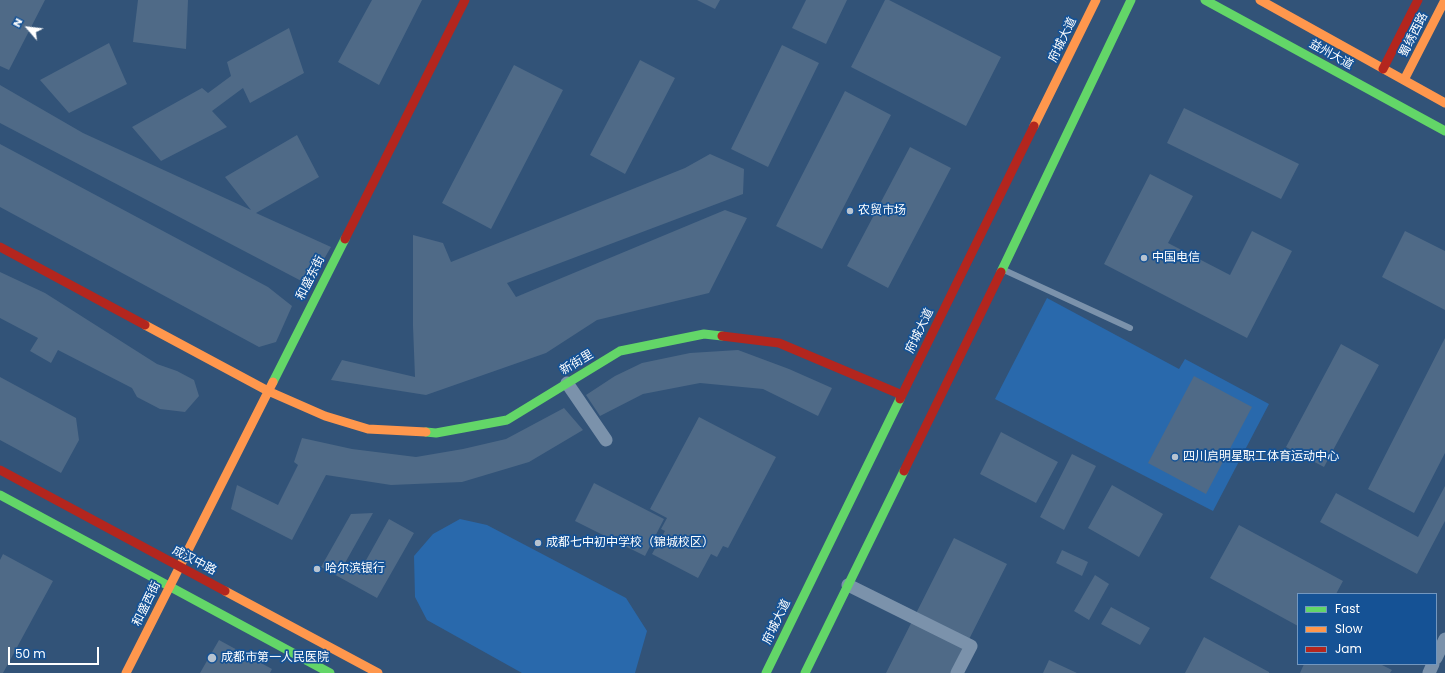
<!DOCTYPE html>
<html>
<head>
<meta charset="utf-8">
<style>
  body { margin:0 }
  #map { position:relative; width:1445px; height:673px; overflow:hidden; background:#325378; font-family:Poppins,sans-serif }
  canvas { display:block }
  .legend { position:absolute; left:1297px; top:593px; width:140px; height:72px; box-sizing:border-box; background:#155295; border:1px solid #7397bf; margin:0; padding:5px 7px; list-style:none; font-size:12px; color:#fff }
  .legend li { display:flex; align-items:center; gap:8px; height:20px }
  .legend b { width:20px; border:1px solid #7397bf }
  .north { position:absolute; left:8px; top:8px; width:40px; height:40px; -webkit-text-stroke:3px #155295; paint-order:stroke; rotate:298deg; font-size:11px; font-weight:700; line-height:16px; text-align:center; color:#fff }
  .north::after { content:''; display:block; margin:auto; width:14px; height:18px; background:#fff; clip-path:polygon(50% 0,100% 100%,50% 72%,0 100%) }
  .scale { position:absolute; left:8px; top:647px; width:91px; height:18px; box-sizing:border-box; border:2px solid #fff; border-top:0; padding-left:5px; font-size:12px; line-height:14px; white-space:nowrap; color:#fff; -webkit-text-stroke:3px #155295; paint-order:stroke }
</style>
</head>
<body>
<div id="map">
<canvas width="1445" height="673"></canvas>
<ul class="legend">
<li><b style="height:5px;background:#63d668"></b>Fast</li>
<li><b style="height:5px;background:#ff974d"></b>Slow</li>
<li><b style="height:5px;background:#b3261e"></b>Jam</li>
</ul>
<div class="north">N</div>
<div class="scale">50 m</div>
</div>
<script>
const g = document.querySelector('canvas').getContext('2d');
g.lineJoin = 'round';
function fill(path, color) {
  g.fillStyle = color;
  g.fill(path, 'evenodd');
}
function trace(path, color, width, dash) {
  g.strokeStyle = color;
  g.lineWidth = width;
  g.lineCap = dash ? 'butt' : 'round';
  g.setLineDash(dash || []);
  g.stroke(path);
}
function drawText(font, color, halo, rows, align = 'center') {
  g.font = font + ' Poppins,"Noto Sans SC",sans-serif';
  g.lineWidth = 3.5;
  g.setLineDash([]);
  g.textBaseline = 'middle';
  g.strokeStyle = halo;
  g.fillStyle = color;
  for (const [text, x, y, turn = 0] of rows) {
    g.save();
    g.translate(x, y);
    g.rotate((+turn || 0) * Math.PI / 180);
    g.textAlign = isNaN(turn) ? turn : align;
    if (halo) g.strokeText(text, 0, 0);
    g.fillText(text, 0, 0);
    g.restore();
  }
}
fill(new Path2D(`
  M1047 298 1179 369 1185 359 1269 404 1213 511 995 399Z
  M460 519 487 525 626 598 647 631 635 673H522L427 620 415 597 414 556 433 534Z`), '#2969ac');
fill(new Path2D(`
  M0 0H45L9 70 0 66Z
  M138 0H188L186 49 133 42Z
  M372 0H422L379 85 338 62Z
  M697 0H720L715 9Z
  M806 0H847L826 44 792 28Z
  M885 0H889L1001 57 966 126 851 67Z
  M289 28 304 73 250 103 243 88 212 111 227 127 161 161 132 127 202 88 208 93 231 76 227 62Z
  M109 43 127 84 69 113 40 80Z
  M782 45 819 63 768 167 731 149Z
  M640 60 675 78 625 174 590 155Z
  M514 65 563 90 491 229 442 203Z
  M0 85 83 133 251 210 225 177 297 135 319 177 256 213 331 247 309 285 0 123Z
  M845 91 891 115 822 249 776 226Z
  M1184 108 1299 164 1281 199 1167 143Z
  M0 144 268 287 292 306 276 342 259 347 0 207Z
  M910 147 951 168 888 288 847 266Z
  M710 154 744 169 743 194 507 283 516 297 725 210 747 218 709 293 597 320 546 353 426 395 331 380 342 360 415 377 413 326V235L443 243 451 262 685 168Z
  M1150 174 1193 196 1168 243 1230 275 1252 231 1292 251 1247 338 1104 264Z
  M1405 231 1445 251V310L1382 277Z
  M0 272 45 293 157 364 177 371 194 380 199 396 185 412 160 409 137 397 132 388 58 350 51 363 30 351 38 338 0 318Z
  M1445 338V453L1414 513 1368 489Z
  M1341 344 1379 365 1324 467 1286 447Z
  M738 350 789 369 832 388 818 416 763 389 700 383 643 394 600 416 586 395 615 376 642 363 690 353Z
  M1194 376 1252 407 1206 494 1148 463Z
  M0 377 76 418 79 440 61 473 0 440Z
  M564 408 583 430 529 462 462 482 391 485 326 475 292 540 231 509 237 485 278 505 298 465 294 462 302 438 352 449 416 457 463 449 506 439Z
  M699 417 776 457 728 548 723 546 717 557 711 554 698 578 652 554 665 531 661 529 667 518 650 509Z
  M1001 432 1058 462 1036 503 980 474Z
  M1072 454 1096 466 1064 530 1040 517Z
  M594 483 664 519 645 556 575 521Z
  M1112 485 1163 514 1139 557 1088 528Z
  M1445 486V521L1417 574 1320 522 1336 493 1418 537Z
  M373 513 345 563 360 571 389 519 414 533 377 598 321 567 351 514Z
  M1239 525 1343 581 1336 594H1298V626L1210 578Z
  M954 538 1007 564 952 673H886Z
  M1062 550 1088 562 1082 576 1056 563Z
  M3 554 53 581 3 673H0V560Z
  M1095 575 1109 584 1089 620 1074 611Z
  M1111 607 1150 628 1140 645 1101 624Z
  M1204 637 1269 672V673H1185Z
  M219 640 272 669 270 673H200Z
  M1049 660 1077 673H1043Z
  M1304 664H1380L1392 670 1390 673H1300Z`), '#4f6a87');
trace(new Path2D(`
  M1004 270 1130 328`), '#7b92ab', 6);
trace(new Path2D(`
  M567 383 606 440
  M848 585 971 646 957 673
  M1436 658 1445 639
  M1429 673 1433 664`), '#7b92ab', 13);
trace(new Path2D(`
  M1205 0 1445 131
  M1001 272 1131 0
  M273 382 345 239
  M426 432 436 433 507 420 620 351 704 334 722 336
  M0 495 330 673
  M766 673 900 399
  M805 673 904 471`), '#63d668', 9);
trace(new Path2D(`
  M1260 0 1445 103
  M1404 80 1445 0
  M1034 126 1096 0
  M145 325 268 391
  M268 391 325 416 368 429 426 432
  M225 591 378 673
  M126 673 273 382`), '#ff974d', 9);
trace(new Path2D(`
  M1383 69 1418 0
  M345 239 465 0
  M0 247 145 325
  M722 336 779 343 902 395
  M900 399 1034 126
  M0 470 225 591
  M904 471 1001 272`), '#b3261e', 9);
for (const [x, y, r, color] of [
  [850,211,4,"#b7c3d0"],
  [1144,258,4,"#b7c3d0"],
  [1175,457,4,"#b7c3d0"],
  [538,543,4,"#b7c3d0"],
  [317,569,4,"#b7c3d0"],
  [212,658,5,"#b7c3d0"]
]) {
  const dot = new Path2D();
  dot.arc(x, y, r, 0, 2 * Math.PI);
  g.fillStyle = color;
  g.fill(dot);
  trace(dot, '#155295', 1.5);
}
drawText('12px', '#fff', '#155295', [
  ["蜀绣西路",1414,35,-63],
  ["府城大道",1063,40,-64],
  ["益州大道",1331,55,29],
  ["和盛东街",311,278,-63],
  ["府城大道",920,331,-64],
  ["新街里",577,363,-31],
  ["成汉中路",194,561,28],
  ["和盛西街",147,604,-64],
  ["府城大道",777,622,-64]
]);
drawText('12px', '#fff', '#155295', [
  ["农贸市场",858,211],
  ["中国电信",1152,258],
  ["四川启明星职工体育运动中心",1183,457],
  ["成都七中初中学校（锦城校区）",546,543],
  ["哈尔滨银行",325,569],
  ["成都市第一人民医院",221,658]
], 'left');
</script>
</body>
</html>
